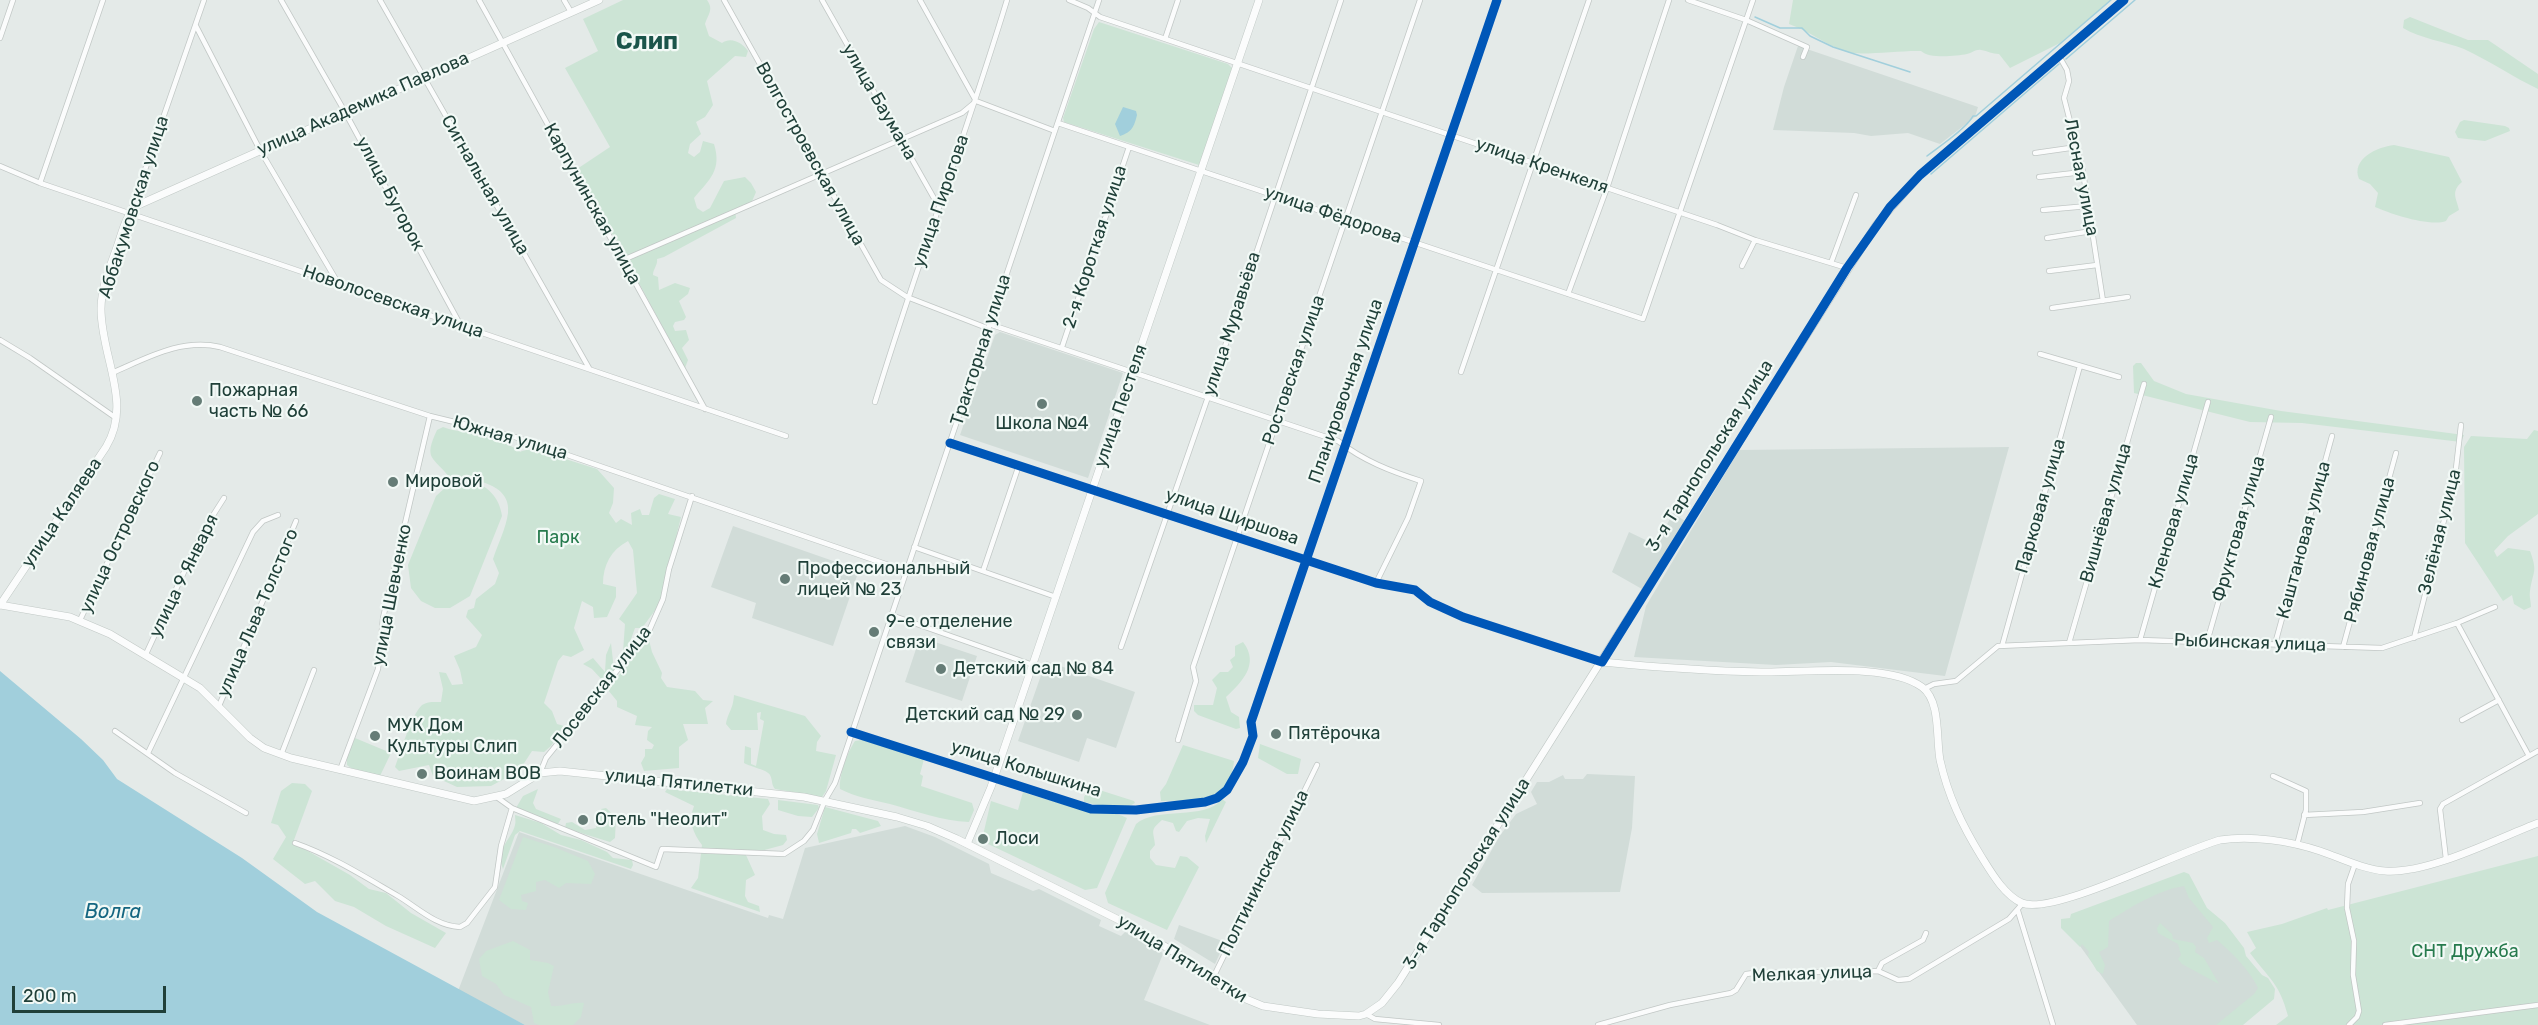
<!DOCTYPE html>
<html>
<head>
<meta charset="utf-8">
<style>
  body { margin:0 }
  #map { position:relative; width:2538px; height:1025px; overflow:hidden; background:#e4eae8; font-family:Rubik,sans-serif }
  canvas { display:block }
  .scale { position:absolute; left:12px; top:986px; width:154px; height:27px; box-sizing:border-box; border:3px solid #204039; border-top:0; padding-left:8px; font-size:18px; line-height:21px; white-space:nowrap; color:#204039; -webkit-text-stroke:4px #f2f9f6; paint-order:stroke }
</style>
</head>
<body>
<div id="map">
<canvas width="2538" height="1025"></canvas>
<div class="scale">200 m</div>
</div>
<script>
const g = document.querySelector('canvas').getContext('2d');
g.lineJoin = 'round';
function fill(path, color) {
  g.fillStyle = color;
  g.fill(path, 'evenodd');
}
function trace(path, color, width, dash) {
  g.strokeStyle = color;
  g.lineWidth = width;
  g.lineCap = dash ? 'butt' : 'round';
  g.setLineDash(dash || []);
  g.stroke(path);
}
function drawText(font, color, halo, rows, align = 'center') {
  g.font = font + ' Rubik,sans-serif';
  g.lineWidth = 4.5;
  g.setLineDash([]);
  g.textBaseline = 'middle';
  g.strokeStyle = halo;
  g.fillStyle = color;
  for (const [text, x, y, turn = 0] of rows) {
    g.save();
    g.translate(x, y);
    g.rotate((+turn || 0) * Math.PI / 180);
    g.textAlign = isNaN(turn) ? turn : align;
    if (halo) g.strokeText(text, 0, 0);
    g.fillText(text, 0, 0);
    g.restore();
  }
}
fill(new Path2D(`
  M1798 46 1978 107 1975 117 1940 144 1908 133 1871 136 1854 133 1773 130 1784 87Z
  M1000 332 1123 373 1088 478 960 435 995 335Z
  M2009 447 1945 676 1831 662 1776 665 1634 657 1646 606 1739 450Z
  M1673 513 1685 521 1642 589 1612 572 1629 532 1656 545Z
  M733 526 859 570 833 646 752 618 756 603 711 587Z
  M920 637 977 656 962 701 905 682Z
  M1046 661 1135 692 1116 748 1087 738 1079 762 1018 741Z
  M1587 774 1635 776 1632 828 1620 892 1482 893 1472 885 1499 837 1516 814 1537 804 1531 792 1537 782H1549L1563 775 1565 779H1583Z
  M905 826 935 837 989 864 991 873 1033 891 1039 889 1101 920 1099 926 1121 936 1125 932 1157 947 1163 954 1144 1000 1210 1025H525L458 991 519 832 768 918 769 915 783 919 805 848Z
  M2182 879 2269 992 2227 1025H2137L2067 928Z
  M1179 925 1225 942 1215 964 1174 939Z`), '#d1dcd8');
fill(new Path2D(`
  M623 0H707C714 10 708 14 705 24L709 36 722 43C731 36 743 43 748 51L746 57 735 56 707 81 713 105 705 117 696 122 701 134 690 144 688 153 694 157 700 152 703 141 714 144C722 170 710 179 694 198L697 208 703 212 710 208 724 181 745 177 751 183 756 192 750 206 735 210 736 218 664 257 657 259C658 265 653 269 653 275L658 277 659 290 675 283 690 288 688 294 679 301 686 317 684 320 675 322 673 326 675 331 686 330 689 340 682 348 688 360 685 368 577 169 610 147 565 68 598 51 583 19Z
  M1793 0H2111L2060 43 2010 68 1999 54C1992 54 1988 51 1981 50 1976 49 1972 53 1967 54 1956 56 1929 59 1921 51 1903 50 1860 56 1847 52 1826 45 1809 31 1789 24Z
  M2410 17 2468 40H2488L2538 74V89C2513 77 2490 61 2464 49 2444 41 2421 39 2403 28L2404 20Z
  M1099 22 1228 64 1232 68 1231 76 1199 165 1064 122 1063 118 1094 29Z
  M2464 120 2505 126 2509 128 2510 131 2485 141 2458 138 2455 132 2460 122Z
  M2394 145 2449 157 2462 182C2450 192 2457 199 2459 210L2449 216 2446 221C2430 227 2391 214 2375 207L2378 193 2370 184 2359 179C2351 159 2377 147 2394 145Z
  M2136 363H2141L2154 381 2186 394 2281 411 2464 435 2461 442 2302 423 2250 422 2134 393 2133 366Z
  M443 427C466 436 488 428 508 444 512 448 516 447 520 452 533 445 546 458 559 457L597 469 614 488 613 503 609 513 616 523 621 519 632 525 631 513 640 509 642 515H649L654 498 659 494 675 499 668 514 681 517 661 599 656 609 642 628H635L626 653 623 652 625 624 619 619 637 593 633 550 628 541C611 550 603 565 603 584L616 587V597L607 617 594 618 593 607 582 601 574 628 584 650 571 657 563 655 558 661 544 703 552 711 557 724 564 726 551 746 544 752 532 751 519 771 491 786 457 787 433 776 429 765 399 771 395 767C401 752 411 715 422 705 428 701 435 702 441 702L443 689 439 672 446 673 452 685 463 684 460 670 454 656 476 647 482 635 466 617 468 610 474 608 476 599 495 584 499 573 493 559C498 544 506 528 508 513 512 483 471 478 450 478 433 456 423 460 437 430Z
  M2534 430 2538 431V514L2508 536 2494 551 2497 557 2508 548 2530 551C2538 573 2533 570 2530 591 2529 596 2531 602 2531 607L2524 610 2514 604 2512 595 2503 601 2465 543 2464 447 2471 436 2527 439Z
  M469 481C488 485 499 497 502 516L470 596 450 608H435L421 601 411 588 408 565 436 496 447 486Z
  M648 636 652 652 662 673 661 678 667 687 695 691 703 700 713 701 705 708 708 724H683L688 740 679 747V768L644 771 641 763 645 756V749H652L654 745 647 740 648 731 652 727 635 725 637 716 617 707V701L608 690Z
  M1243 642C1260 664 1242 682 1226 697L1231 712 1239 717 1240 728 1236 729 1198 715 1194 711V705H1213L1217 688 1212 680 1220 672H1228L1233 667 1230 660 1235 656V646Z
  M611 643 614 670 604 682 592 669 583 664 593 658 605 672 606 655Z
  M734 695 805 716 821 736 817 742 816 751 836 755 826 791 822 797 775 789C771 784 773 781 770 775 768 770 751 767 744 763L745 746 751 748V764L756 766 764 721 760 719 761 712 757 713 758 730H731L726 724C728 712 733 710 734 695Z
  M355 738 391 753 380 776 351 768 347 765V757Z
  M869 739 924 759 920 774 923 776 921 786 972 803 974 810 969 822C942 821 916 811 890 804 872 800 856 797 840 789 839 775 847 753 855 741Z
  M1260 744 1301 759 1298 774H1287L1258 758Z
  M1183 745 1234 761C1230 804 1194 800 1161 801L1160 792 1166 784Z
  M292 783 305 784 312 791 294 840 299 846 350 875 369 889 386 893 411 913 446 933 435 948 386 926 354 907 335 901 315 881 305 884 273 859 286 837 278 825 271 823 281 791Z
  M1090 787 1134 801 1135 803C1122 812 1100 805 1084 802V797Z
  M538 789 533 803 536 809 561 819 558 824 516 808 523 796Z
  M667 789 768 799 770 804 762 816 763 830 774 834 786 835 787 840 783 845 746 855 755 875 746 880 745 896 748 902 759 906 760 912 691 888 698 878 702 845C693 833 688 821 694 806L665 792Z
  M1023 792C1044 799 1065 805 1086 810 1101 813 1114 811 1127 818L1097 888 1085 890 986 843 984 831 991 801 1018 810Z
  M1222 799 1226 802 1206 843 1205 836 1210 819 1198 818 1187 821 1179 832 1176 831 1173 823 1162 820C1149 831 1154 831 1155 845L1150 851V858L1156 865 1175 868 1180 856 1187 857 1199 867 1167 930 1108 903 1105 893 1136 824C1156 806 1205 821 1222 799Z
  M778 800 818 805 819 808 812 817 798 816 778 810Z
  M825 807 878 821 881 826 860 833 856 829H852L851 833 819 843 817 834Z
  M606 808 616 817 615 838 610 842 565 828 566 823 572 822 585 830 596 828 601 809Z
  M515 815 541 823 561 835 581 840 607 852 613 858 632 860 633 865 631 869 520 831 515 835 503 869C495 848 512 839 515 825 516 822 515 818 515 815Z
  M523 837 554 847 588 861 595 874 591 884 566 883 559 888 545 880 536 882V891L521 895 522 901 528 903 526 910 511 909 499 900Z
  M2538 856V1025H2276L2288 1016C2279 982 2269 979 2250 953L2256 948 2247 932 2282 924 2327 908 2328 910Z
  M2184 872 2189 874 2207 908 2225 923 2244 948 2246 956 2262 975 2268 978 2275 989 2274 999 2243 1025H2216L2254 994 2258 988C2249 969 2233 954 2217 940L2209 943 2207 938 2213 927 2189 898 2184 886C2158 890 2131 907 2109 921L2108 947 2099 952 2105 965 2103 974 2097 971 2088 956 2089 952 2082 944 2080 947 2061 928V919L2070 918 2071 914Z
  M2160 923 2172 934 2173 939 2193 943 2196 947 2195 952 2204 958 2219 984 2182 964 2178 959 2181 955 2178 944 2158 933 2157 928Z
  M513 941 530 950V960L548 963 554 966 548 992 551 1006C563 1007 572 1002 584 1003L581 1017 573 1025H539L534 1023 531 1007 504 995 496 984 482 976 479 959 486 951Z`), '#cce4d5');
fill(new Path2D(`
  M1123 107 1136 111 1137 115C1134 127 1132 132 1120 136L1115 124Z
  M0 671 81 739 103 760 117 779 242 858 317 912 525 1025H0Z`), '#a1cfdc');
trace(new Path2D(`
  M1755 17 1780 28H1802L1810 36 1833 47 1910 72
  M2066 59 2135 0
  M1927 156C1940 146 1967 128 1973 116H1976L2111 0
  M1931 174 2059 64`), '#a1cfdc', 1.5);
const street = new Path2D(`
  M281 0 345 112 461 326
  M380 0 589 368
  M479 0 705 409
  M564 0 571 12
  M724 0 881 280 907 297 987 328
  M822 0 935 200 939 202
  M920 0 976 101
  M1069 0 1088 8 1100 17 1717 225 1755 240 1847 268
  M1688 0 1746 20 1807 47 1803 57
  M196 26 260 150 338 283
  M0 38 13 0
  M1165 39 1178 0
  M2059 56 2067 70 2069 81 2064 98 2083 172 2103 301
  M976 101 1055 131
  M1058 123 1643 319 1753 0
  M2035 153 2077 147
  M0 166 40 183 786 436
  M2039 177 2083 172
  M40 183 103 0
  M131 210 204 0
  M2043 210 2088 206
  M2047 238 2092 231
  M623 260 962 113 974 103
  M1831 263 1856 195
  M1742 266 1755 240
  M2049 271 2097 265
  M1568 294 1607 188 1669 0
  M2052 308 2128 297
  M989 324 1338 441C1364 461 1390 471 1421 481L1408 518 1376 583
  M0 340 30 358 116 418
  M1062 347 1129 147
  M2040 354 2119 377
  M1461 372 1589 0
  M112 373C147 358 181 338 220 347L430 416 512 436 906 571
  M875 402C916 267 966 135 1007 0
  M950 443 1376 583 1415 590 1430 602 1463 617 1602 662
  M914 547 1056 597
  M983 571 1019 465
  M891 615 1033 665
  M80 620 160 453
  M2457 623 2529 756
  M2414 638 2455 477 2461 425
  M2140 640 2208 402
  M2207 642 2271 417
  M2069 643 2144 384
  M2275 644 2332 436
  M2002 646 2080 366
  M1121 647 1208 397 1341 0
  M2343 647 2396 453
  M146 654 203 531 224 498
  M1924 689 1934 684 1956 681 1998 646 2140 640 2382 648 2457 623 2495 607
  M219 706 296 521
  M2462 720 2499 700
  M115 731 175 773 246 813
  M851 732 1091 809 1136 810 1205 802 1217 798 1227 790 1243 762 1253 736 1251 722 1497 0
  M1178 740 1196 681 1193 667 1420 0
  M148 753 253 532 263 521 278 515
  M281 755 314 670
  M340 770 378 669 383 618 430 416
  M540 773 546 758 649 631 663 599 669 569 692 496
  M2273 776 2306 791V810L2297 845
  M512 808 656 867 662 849 784 854 804 841 813 830 825 800 835 783 1099 0
  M2304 815 2363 812 2420 803
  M295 843C332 856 365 877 398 896 418 908 436 926 460 927L467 923 495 887 501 846 512 808 498 798
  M2446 859 2440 809 2443 804 2538 751
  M2018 911 2053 1025
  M1878 971 1882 963 1923 940 1926 933
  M1212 980 1317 765
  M1366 1014 1375 1019 1439 1025
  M1598 1025 1670 1005 1731 993 1736 990 1746 974 1754 973 1878 971 1898 980 1909 979 2009 919 2023 903
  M2349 1025 2357 1017 2359 1011 2353 975 2354 941 2347 908 2348 884 2355 864
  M2385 1025 2538 1005`);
const secondary = new Path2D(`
  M0 605 70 617 110 634 200 688 250 738 264 748 291 758 474 801 506 794 540 773 560 771 804 797 897 817 927 826 957 839 1133 927 1184 958 1229 992 1263 1006 1318 1014 1359 1016 1366 1014 1382 1003 1398 983 1876 225 1920 175 2124 0
  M0 605 106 447C133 403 101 357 101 309 101 288 110 267 117 247 122 233 125 217 136 206L599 0
  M1602 662C1654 667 1708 671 1761 672 1802 673 1888 662 1922 687 1941 701 1936 739 1940 760 1948 796 1962 825 1981 856 1991 872 2004 895 2022 903 2053 916 2182 850 2220 840 2251 835 2290 841 2320 851 2341 858 2362 869 2385 871 2429 874 2496 839 2538 823
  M967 844 991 787 1259 0`);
trace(street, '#c1c7c5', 6);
trace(secondary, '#c0c8c5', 8);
trace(street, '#fbfcfc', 4.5);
trace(secondary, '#fbfcfc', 7);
trace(new Path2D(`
  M950 443 1376 583 1415 590 1430 602 1463 617 1602 662 1847 268 1890 207 1920 175 2124 0
  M851 732 1091 809 1136 810 1205 802 1217 798 1227 790 1243 762 1253 736 1251 722 1497 0`), '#0057b8', 9);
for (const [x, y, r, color] of [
  [197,401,6,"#657c76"],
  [1042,404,6,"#657c76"],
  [393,482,6,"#657c76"],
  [785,579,6,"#657c76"],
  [874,632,6,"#657c76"],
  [941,669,6,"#657c76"],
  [1077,715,6,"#657c76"],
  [1276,734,6,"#657c76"],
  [375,736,6,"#657c76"],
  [422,774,6,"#657c76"],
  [583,820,6,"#657c76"],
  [983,839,6,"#657c76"]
]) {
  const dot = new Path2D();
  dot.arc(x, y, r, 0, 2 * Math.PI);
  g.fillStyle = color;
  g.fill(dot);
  trace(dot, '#f2f9f6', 2);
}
drawText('18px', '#204039', '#f2f9f6', [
  ["улица Баумана",879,102,60],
  ["улица Академика Павлова",363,104,-24],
  ["Волгостроевская улица",810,154,61],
  ["улица Кренкеля",1542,166,19],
  ["Лесная улица",2081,177,79],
  ["Сигнальная улица",485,185,60],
  ["улица Бугорок",390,194,62],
  ["улица Пирогова",941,201,-71],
  ["Карпунинская улица",592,204,61],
  ["Аббакумовская улица",134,207,-72],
  ["улица Фёдорова",1333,215,19],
  ["2-я Короткая улица",1095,247,-72],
  ["Новолосевская улица",393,302,19],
  ["улица Муравьёва",1232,324,-72],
  ["Тракторная улица",981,350,-72],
  ["Ростовская улица",1294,370,-71],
  ["Планировочная улица",1346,391,-71],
  ["улица Пестеля",1121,406,-71],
  ["Южная улица",510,438,16],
  ["3-я Тарнопольская улица",1710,456,-58],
  ["Парковая улица",2041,506,-74],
  ["улица Каляева",62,513,-56],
  ["Вишнёвая улица",2106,513,-74],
  ["улица Ширшова",1232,517,19],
  ["Кленовая улица",2174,521,-74],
  ["Фруктовая улица",2239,529,-74],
  ["Зелёная улица",2440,532,-76],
  ["улица Островского",120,537,-65],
  ["Каштановая улица",2304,540,-75],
  ["Рябиновая улица",2370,550,-75],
  ["улица 9 Января",184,576,-64],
  ["улица Шевченко",392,595,-79],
  ["улица Льва Толстого",258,613,-67],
  ["Рыбинская улица",2250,643,2],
  ["Лосевская улица",602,687,-52],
  ["улица Колышкина",1026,769,17],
  ["улица Пятилетки",679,783,6],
  ["Полтининская улица",1264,873,-64],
  ["3-я Тарнопольская улица",1467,874,-58],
  ["улица Пятилетки",1182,959,32],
  ["Мелкая улица",1812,974,-2]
]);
drawText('18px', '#204039', '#f2f9f6', [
  ["Пожарная",209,391],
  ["часть № 66",209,412],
  ["Школа №4",1042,424,"center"],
  ["Мировой",405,482],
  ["Профессиональный",797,569],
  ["лицей № 23",797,590],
  ["9-е отделение",886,622],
  ["связи",886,643],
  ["Детский сад № 84",953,669],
  ["Детский сад № 29",1065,715,"right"],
  ["МУК Дом",387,726],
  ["Культуры Слип",387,747],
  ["Пятёрочка",1288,734],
  ["Воинам ВОВ",434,774],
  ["Отель \"Неолит\"",595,820],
  ["Лоси",995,839]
], 'left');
drawText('18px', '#267a4d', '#f2f9f6', [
  ["Парк",558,538],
  ["СНТ Дружба",2465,952]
]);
drawText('italic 20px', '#146681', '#f2f9f6', [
  ["Волга",113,912]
]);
drawText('bold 24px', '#1a544a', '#f2f9f6', [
  ["Слип",647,42]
]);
</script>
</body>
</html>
